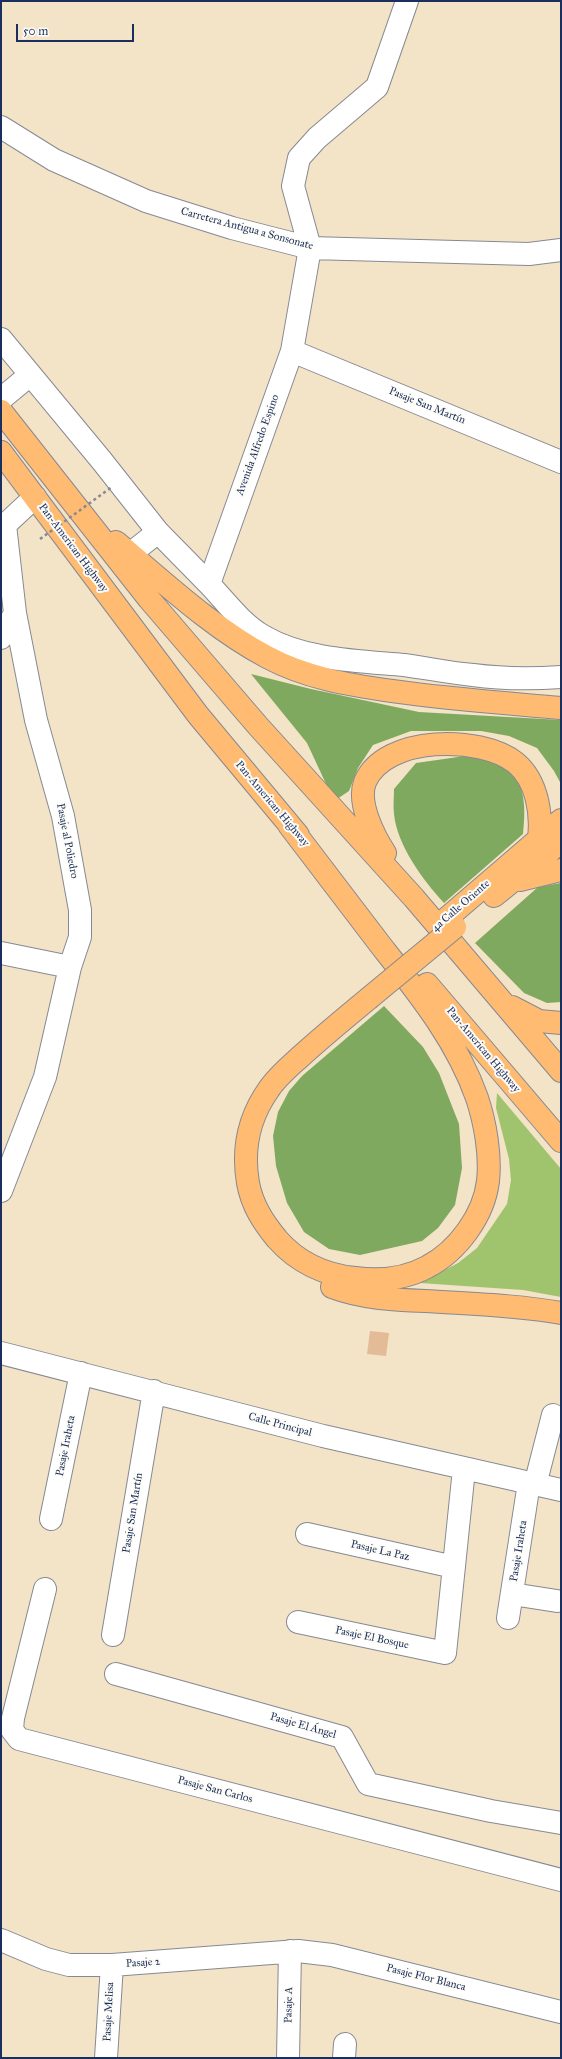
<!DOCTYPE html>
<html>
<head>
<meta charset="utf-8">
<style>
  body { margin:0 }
  #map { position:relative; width:562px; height:2059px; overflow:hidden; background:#f3e3c7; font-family:"IM FELL Great Primer",serif }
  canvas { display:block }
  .frame { position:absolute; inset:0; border:2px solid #1b2f5e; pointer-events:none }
  .scale { position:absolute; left:16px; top:24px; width:118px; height:18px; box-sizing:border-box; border:2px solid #1b2f5e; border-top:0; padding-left:5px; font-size:12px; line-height:14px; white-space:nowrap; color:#1b2f5e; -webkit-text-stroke:3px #fdfcf7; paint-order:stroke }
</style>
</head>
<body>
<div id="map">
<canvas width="562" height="2059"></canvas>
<div class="frame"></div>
<div class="scale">50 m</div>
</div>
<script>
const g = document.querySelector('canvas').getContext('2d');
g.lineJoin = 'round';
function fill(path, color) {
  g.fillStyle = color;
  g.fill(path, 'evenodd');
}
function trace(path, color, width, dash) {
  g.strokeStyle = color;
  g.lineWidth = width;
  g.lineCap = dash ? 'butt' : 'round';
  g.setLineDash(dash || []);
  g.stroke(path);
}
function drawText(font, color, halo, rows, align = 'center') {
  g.font = font + ' "IM FELL Great Primer",serif';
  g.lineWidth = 4;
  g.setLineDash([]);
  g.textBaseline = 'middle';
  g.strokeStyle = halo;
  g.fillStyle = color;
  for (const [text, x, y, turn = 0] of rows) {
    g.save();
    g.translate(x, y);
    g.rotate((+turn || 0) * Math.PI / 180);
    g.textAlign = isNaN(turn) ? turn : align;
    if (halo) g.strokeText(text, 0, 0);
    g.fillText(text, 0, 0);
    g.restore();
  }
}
fill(new Path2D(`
  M497 1093 561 1169V1297L523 1290 420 1283 458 1263 477 1248 507 1204 511 1180 509 1159 496 1108Z`), '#a0c36d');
fill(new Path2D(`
  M251 674 311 689 419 712 561 720V784L554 771 537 748 509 736 481 731H411L373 745 358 768 349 791 334 801 307 743Z
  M472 755C484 760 500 763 510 771 527 786 525 814 523 834L444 903C423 880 397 845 394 814 393 806 394 797 394 789L416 763Z
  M561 883V1002L547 1003 524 993 475 943 538 887Z
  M384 1006 423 1047 439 1073 459 1124 462 1168 455 1205 438 1228 422 1241 360 1255 329 1249 304 1232 287 1203 276 1166 273 1136 278 1112 289 1091 302 1076Z`), '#80a960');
fill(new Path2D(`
  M370 1331 389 1333 386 1356 367 1354Z`), '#e3bb96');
const minor = new Path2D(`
  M407 1 377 87 317 138 299 158 293 186 310 248 292 351 209 584C226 602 241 623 263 636 304 660 358 661 404 665 427 668 450 673 473 675 503 679 531 679 561 677
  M1 127 54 160 146 201 232 228 310 248 529 254 561 250
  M1 339 102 461 158 532 209 584
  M292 351 561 462
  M1 399 30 375
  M130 554 158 532
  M1 638 15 613
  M1 953 70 967
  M1 1191 45 1077 70 967 80 937V910L63 816 36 720 15 613 5 525 35 497
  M1 1353 323 1436 561 1490
  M535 1485 553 1415
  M51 1519 81 1373
  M307 1534 454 1567
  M45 1589 13 1718 12 1730 19 1739 561 1880
  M512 1594 557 1601
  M508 1618 529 1483
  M298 1622 445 1653 464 1469
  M113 1635 154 1391
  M116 1674 342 1737 368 1784 491 1811 561 1823
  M1 1940 46 1959 69 1965H112L298 1951 332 1955 561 2012
  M106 2058 112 1965
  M288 2058 290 1951
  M344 2058 345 2044`);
const highway = new Path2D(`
  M1 411 149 599 258 726 414 898 561 1071
  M1 452 198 715 298 835
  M116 542C164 582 211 627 267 657 306 678 349 685 392 691 448 699 505 703 561 708
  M289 825C320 866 351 906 382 947 419 994 457 1041 477 1098 485 1122 491 1155 488 1181 484 1215 458 1251 427 1267 405 1279 379 1281 355 1278 325 1275 297 1262 277 1239 263 1222 252 1205 248 1183 242 1148 249 1117 269 1089 277 1077 289 1067 300 1057 322 1037 345 1018 368 999
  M385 853C374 836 357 803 365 782 385 735 481 735 516 763 537 781 542 813 539 838
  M520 880 561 870
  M494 896 561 842
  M447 918 561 820
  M427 984 561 1141
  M512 1007 539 1021 561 1023
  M332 1287C361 1298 394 1300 425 1301 470 1304 516 1305 561 1313`);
trace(minor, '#878992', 24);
trace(highway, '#878992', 24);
trace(minor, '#fff', 22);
trace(highway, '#ffbb71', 22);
const highwayBridge = new Path2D(`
  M368 999 455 927`);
trace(highwayBridge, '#878992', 24, []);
trace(new Path2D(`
  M40 539 112 487`), '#878992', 2.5, [3, 3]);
trace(highwayBridge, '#ffbb71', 22);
drawText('11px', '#1b2f5e', '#fdfcf7', [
  ["Carretera Antigua a Sonsonate",247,229,15],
  ["Pasaje San Martín",427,406,22],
  ["Avenida Alfredo Espino",258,445,-70],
  ["Pan-American Highway",73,548,53],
  ["Pan-American Highway",272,804,50],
  ["Pasaje al Poliedro",67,841,79],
  ["4a Calle Oriente",461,906,-41],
  ["Pan-American Highway",483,1050,50],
  ["Calle Principal",280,1425,15],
  ["Pasaje Iraheta",66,1446,-79],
  ["Pasaje San Martín",133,1513,-81],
  ["Pasaje La Paz",380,1551,13],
  ["Pasaje Iraheta",519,1551,-81],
  ["Pasaje El Bosque",372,1638,12],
  ["Pasaje El Ángel",303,1726,16],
  ["Pasaje San Carlos",215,1790,15],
  ["Pasaje 2",143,1963,-4],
  ["Pasaje Flor Blanca",426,1978,14],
  ["Pasaje A",289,2005,-89],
  ["Pasaje Melisa",109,2012,-87]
]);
</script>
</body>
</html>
